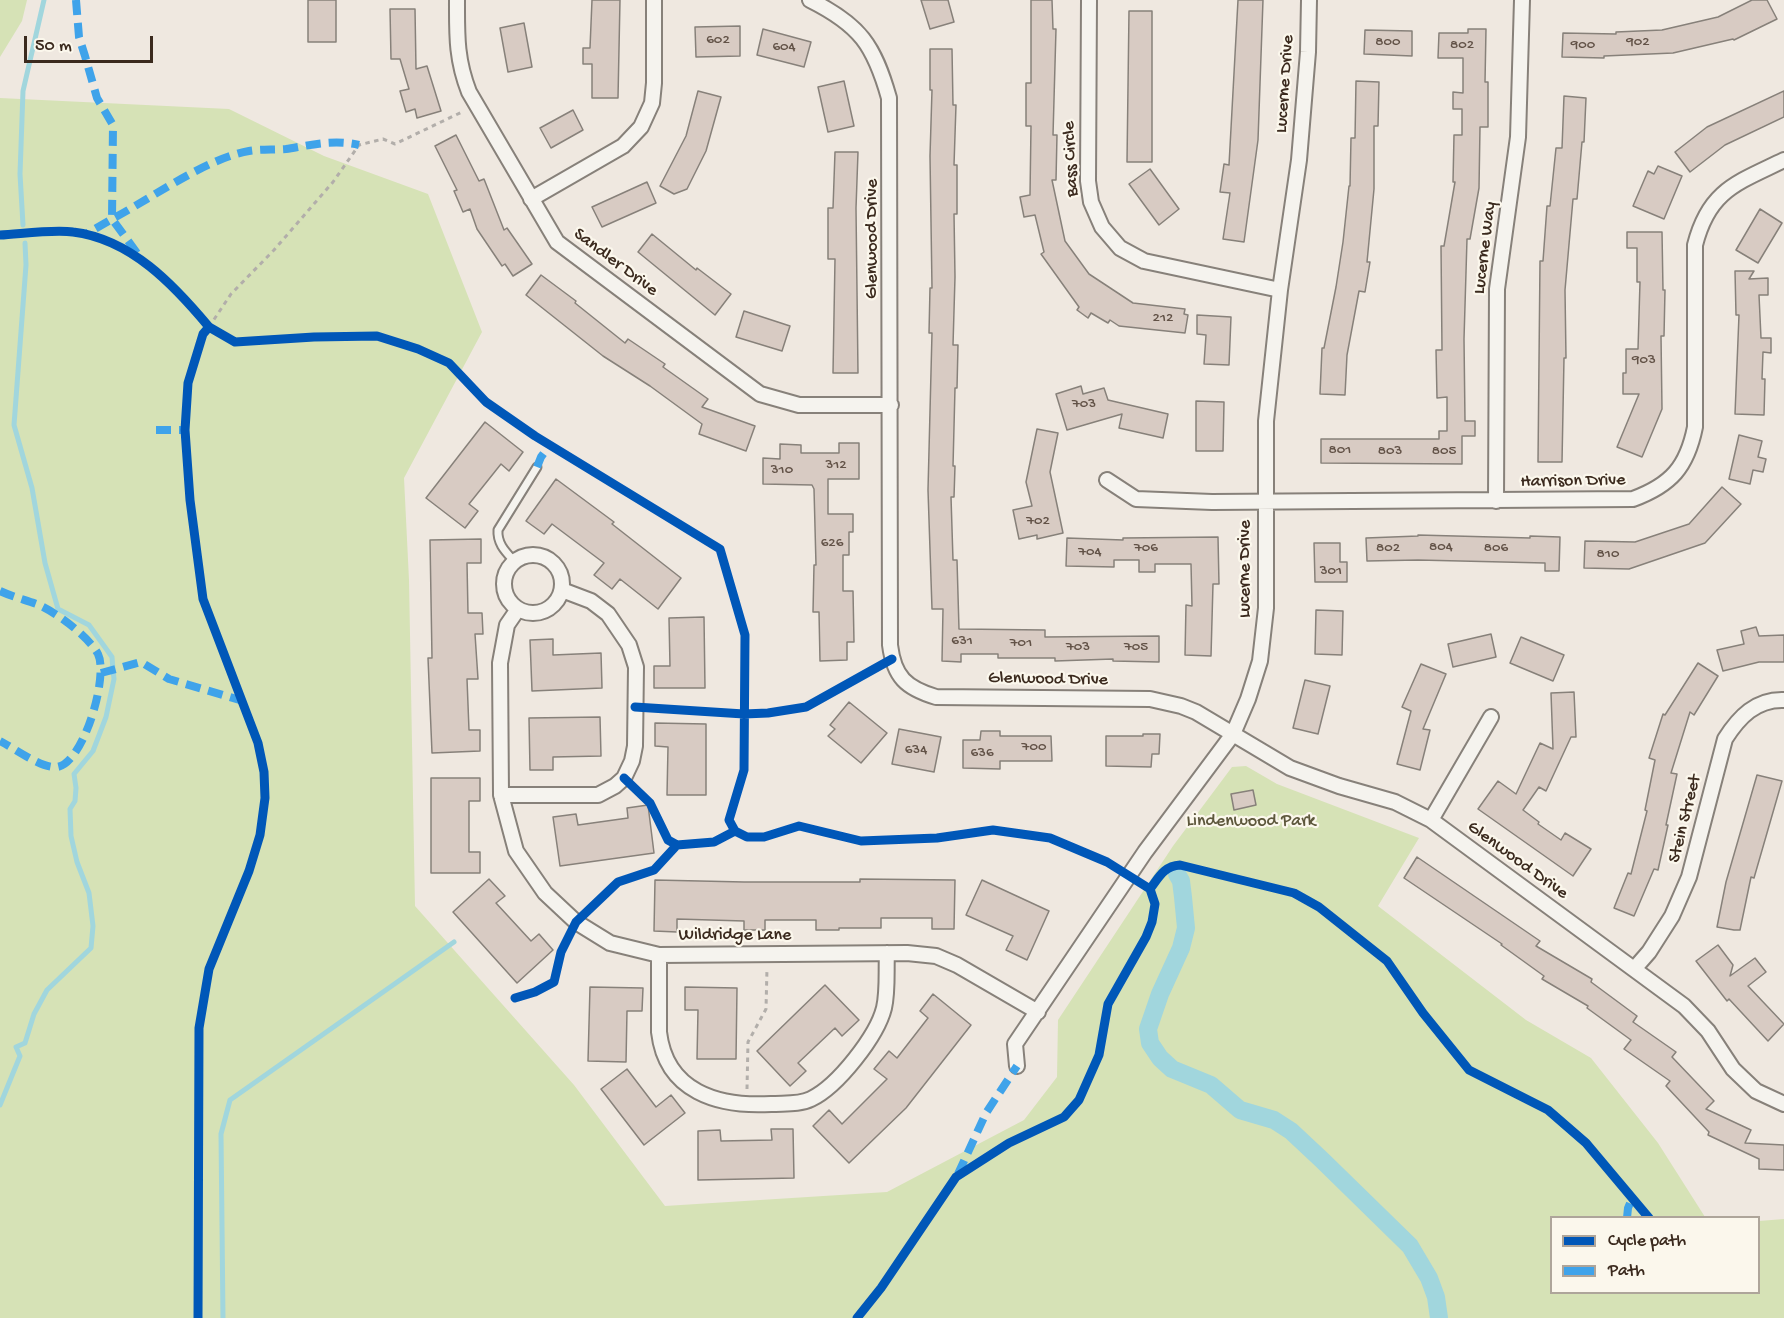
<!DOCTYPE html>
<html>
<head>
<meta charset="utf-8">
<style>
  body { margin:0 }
  #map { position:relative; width:1784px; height:1318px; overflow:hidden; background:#efe8e0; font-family:"Gochi Hand",sans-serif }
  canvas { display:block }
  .legend { position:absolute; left:1550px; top:1216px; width:210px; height:78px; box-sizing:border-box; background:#fbf7ec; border:2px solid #aea59a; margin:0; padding:8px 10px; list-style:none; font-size:18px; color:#3b2a1e }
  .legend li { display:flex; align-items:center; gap:12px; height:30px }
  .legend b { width:30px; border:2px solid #aea59a }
  .scale { position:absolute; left:24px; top:36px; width:129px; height:27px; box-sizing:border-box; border:3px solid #3b2a1e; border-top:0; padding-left:8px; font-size:18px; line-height:21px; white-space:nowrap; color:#3b2a1e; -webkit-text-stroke:4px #fbf7ec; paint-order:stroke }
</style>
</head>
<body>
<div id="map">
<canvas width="1784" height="1318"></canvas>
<ul class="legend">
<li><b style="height:8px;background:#0057b8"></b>Cycle path</li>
<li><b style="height:8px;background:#3fa3ea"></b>Path</li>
</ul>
<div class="scale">50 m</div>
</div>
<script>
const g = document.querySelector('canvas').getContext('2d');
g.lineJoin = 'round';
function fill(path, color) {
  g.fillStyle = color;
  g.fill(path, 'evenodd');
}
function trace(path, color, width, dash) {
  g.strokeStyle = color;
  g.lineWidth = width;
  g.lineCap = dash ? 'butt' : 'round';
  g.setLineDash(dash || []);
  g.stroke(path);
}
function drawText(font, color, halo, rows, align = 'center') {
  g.font = font + ' "Gochi Hand",sans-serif';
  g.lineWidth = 4.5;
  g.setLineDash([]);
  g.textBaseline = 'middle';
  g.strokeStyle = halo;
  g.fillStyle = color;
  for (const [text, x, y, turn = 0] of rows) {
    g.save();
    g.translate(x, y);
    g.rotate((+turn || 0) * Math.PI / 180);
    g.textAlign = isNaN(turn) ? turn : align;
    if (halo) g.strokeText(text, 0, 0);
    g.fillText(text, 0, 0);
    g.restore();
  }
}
fill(new Path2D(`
  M0 0H27L22 21 0 57Z
  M0 98 229 109 324 156 428 194 482 332 404 478 409 580 415 906 574 1085 665 1206 887 1192 1024 1120 1057 1077 1058 1020 1173 846 1232 767 1246 766 1277 784 1419 838 1378 906 1526 1020 1591 1058 1658 1143 1705 1217 1552 1218V1292H1758L1759 1221 1784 1219V1318H0Z`), '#d6e2b6');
trace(new Path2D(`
  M23 225 20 174 23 91 44 0
  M0 1105 20 1056 16 1047 25 1043 34 1014 47 990 91 948 93 926 89 893 77 862 71 836 70 809 75 801 76 788 74 774 93 751 106 717 114 679 113 670 112 657 89 625 58 609 45 563 32 488 14 425 26 265 25 243
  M223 1318 221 1134 230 1100 454 942`), '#a1d6dd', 5);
trace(new Path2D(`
  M1177 874 1181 881 1183 897 1186 928 1181 948 1160 994 1148 1029 1150 1043 1160 1058 1172 1069 1211 1085 1240 1110 1274 1120 1291 1131 1322 1160 1410 1246 1429 1278 1436 1297 1439 1318`), '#a1d6dd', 18);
const building = new Path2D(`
  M308 0H336V42H308Z
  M592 0H620L618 98H592V64H583V48H590Z
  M921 0H948L954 22 930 29Z
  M1031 0H1052L1053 29H1056L1053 135H1057L1056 180H1052L1065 241 1089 274 1133 303 1185 309 1184 314 1188 315 1185 333 1119 326 1110 320 1108 323 1091 313 1088 318 1077 310 1079 307 1041 254 1044 252 1035 215 1024 217 1020 197 1030 195 1031 126H1026V83H1031Z
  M1238 0H1263L1258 140 1244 242 1223 239 1230 193 1220 192 1224 164 1229 165Z
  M1752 0H1767L1777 19 1734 40 1733 39 1673 53 1604 56V58L1562 57 1563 33 1616 34V32L1662 30 1718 17Z
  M390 9H415L416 69 427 66 441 111 417 118 415 109 406 112 400 91 409 89 400 59H391Z
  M1129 11H1152V162H1127Z
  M524 23 532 67 508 72 500 28Z
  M740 26V56L696 57 695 27Z
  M763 29 811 42 804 67 757 55Z
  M1468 29H1486L1485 82H1488V127H1480L1479 188 1470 239H1467L1464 339 1465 421H1475V436H1462V464L1321 463V439H1439V431H1447V397L1437 398 1436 350H1442L1441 246H1444L1455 182H1453L1454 135H1462V109H1453V92L1463 93V58H1438L1439 33H1468Z
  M1365 30 1412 31V56L1364 54Z
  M930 49H952L953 105H956L954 165H957V214H954L955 277 953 345H958L957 388H955L953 466H955L954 497H951L953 560H957L959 629 1045 630V637L1159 636V662L1113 661V659L1055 661V658H998V654H961V662L942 661 943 609H932L928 490 932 333H929L930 288H932L930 156 932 90H930Z
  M844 81 854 126 828 132 818 87Z
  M1356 81 1379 82 1378 126H1374V189L1367 262H1370L1365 292 1359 291 1347 355 1345 395 1320 394 1322 348H1324L1336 287 1343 242 1349 186H1350L1351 138H1355Z
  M698 91 721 97 706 151 687 189 674 194 660 186 686 136Z
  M1784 91V117L1725 145 1690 172 1675 152 1707 127Z
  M1564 96 1586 98 1584 142H1582L1577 199H1573L1565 290 1566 358H1564L1562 462H1538L1540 261H1543L1547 206H1550L1556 148H1562Z
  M573 110 583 130 551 148 540 128Z
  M456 135 479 181 484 179 504 230 507 228 532 264 513 276 505 264 502 266 477 229 470 209 463 212 454 191 457 190 435 146Z
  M835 152H858L856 208 858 373H833L835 259H828V208H833Z
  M1658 166 1682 176 1664 219 1633 206 1648 171 1654 174Z
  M1150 169 1179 209 1159 225 1129 184Z
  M647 182 656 203 602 227 592 207Z
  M1760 209 1782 223 1758 263 1736 250Z
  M1627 232H1662L1663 290H1665L1664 336H1661L1662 409 1642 457 1617 447 1639 394H1623V373H1626V349H1638L1640 282H1637V248H1627Z
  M652 234 696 270 697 268 731 294 715 315 638 252Z
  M1735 271H1754L1749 279 1768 278V295H1759L1761 338H1771V353L1763 352 1762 379H1765L1764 415 1735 414 1739 315H1736Z
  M541 275 576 301 575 303 625 343 628 339 665 364 663 367 708 399 702 407 755 426 746 451 699 434 702 424 650 386 603 356 526 295Z
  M744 311 790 326 782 351 736 337Z
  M1197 315 1231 317 1229 365 1204 364 1206 335 1197 334Z
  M1081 386 1083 394 1104 388 1108 400 1168 414 1163 438 1119 428 1122 414 1067 430 1056 394Z
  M1196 401 1224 402 1223 451H1196Z
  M485 422 523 452 509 471 501 464 469 504 478 511 465 528 426 498Z
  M1037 429 1058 433 1050 472 1063 533 1037 539V535L1019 539 1013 510 1032 506 1026 482Z
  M1739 435 1762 441 1758 457 1766 459 1763 472 1753 470 1750 484 1729 479Z
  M839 443H859V479H828V514H853V532H849V555H843V591H853L854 642H847V660L820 661 819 612H813L814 565H816L814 489 812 485 763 484V458L780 459V444L801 445V453H839Z
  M556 479 614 522 612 524 681 578 658 609 620 579 612 589 594 575 604 563 552 524 544 534 526 521Z
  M1722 487 1741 504 1705 543 1629 569 1584 568 1585 541 1635 542 1689 524Z
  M1418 535 1530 538V536L1560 537 1559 571H1545V563L1418 560 1367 561 1366 538 1418 536Z
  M1218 537 1219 584H1213L1211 656 1185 655 1186 605 1192 606 1191 564H1155V572H1139V560H1114V567L1066 566 1067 538 1123 540V538Z
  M481 539V563H467L468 613H482L483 634H475L478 679H467L469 730H480V751L432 753 428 658H432L430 540Z
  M1314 543H1340V562H1347V582H1315Z
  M1316 610 1343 611 1342 655 1315 654Z
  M704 617 705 688H654V666H670L669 618Z
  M1756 627 1759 636 1784 635V662H1759L1723 671 1717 650 1744 644 1741 631Z
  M1491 634 1496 657 1453 667 1448 644Z
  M1521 637 1564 655 1553 681 1510 663Z
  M553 639V655L601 653 602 688 532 691 530 640Z
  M1698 663 1718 676 1694 715 1690 712 1671 773 1677 774 1666 825H1668L1658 870 1654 869 1634 916 1614 908 1628 873 1631 874 1647 811 1645 810 1655 760 1649 758 1663 714 1665 715Z
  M1421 664 1446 674 1423 729 1430 730 1420 770 1397 764 1411 711 1402 707Z
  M1305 680 1330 686 1318 734 1293 728Z
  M1574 692 1576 737H1571L1546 791 1539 787 1523 810 1539 822 1538 824 1561 840 1565 833 1591 849 1573 876 1478 809 1498 781 1516 794 1540 743 1553 749 1551 693Z
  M849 702 887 733 861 763 828 736 835 729 830 725Z
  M600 717 601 756 553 757V770H530L529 718Z
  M655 723 706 724V795H667L668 747 655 746Z
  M899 729 941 737 934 772 892 764Z
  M981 731H1000V736H1051L1052 761H1000V769L963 768V740H980Z
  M1143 734H1160L1159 754H1152L1151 767 1106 766V736H1143Z
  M1757 775 1782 781 1754 878 1751 877 1740 930H1734L1717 927 1726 882Z
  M431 778H480V801H469V852H480V873H431Z
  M1253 790 1256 805 1234 810 1231 794Z
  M648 805 654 853 560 866 553 817 576 814 578 825 628 818 627 808Z
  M1417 857 1540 941 1536 946 1592 979 1591 982 1637 1016 1633 1022 1676 1052 1672 1057 1714 1101 1706 1109 1751 1130 1745 1143 1784 1145V1170L1759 1169V1159L1708 1135 1709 1132 1666 1086 1670 1081 1624 1049 1631 1040 1587 1008 1588 1006 1542 979 1544 976 1501 945 1502 944 1404 878Z
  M489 879 505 896 496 903 531 941 539 934 553 950 517 983 453 912Z
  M860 879 955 880 954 929H932V918H881V928H839V930H816V920H765V930H744V921L677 919V932L654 931 655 880 744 882H860Z
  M982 880 1049 911 1027 960 1006 950 1013 936 966 915Z
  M1718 945 1733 965 1730 976 1755 958 1766 972 1748 986 1784 1024 1768 1041 1729 999 1727 1001 1696 961Z
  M825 985 859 1020 842 1036 835 1028 798 1063 806 1071 790 1086 757 1051Z
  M590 987 643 988 642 1011H627L626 1062 588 1061Z
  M685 987 737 988 736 1059H697L698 1010H685Z
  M933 994 971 1025 906 1108 849 1163 813 1126 829 1110 842 1124 887 1079 874 1069 889 1051 897 1058 928 1018 920 1011Z
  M627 1069 656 1107 671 1095 685 1113 644 1145 601 1089Z
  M771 1129H793L794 1178 698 1180V1131L720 1130 721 1141 772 1140Z`);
fill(building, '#d8cbc3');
trace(building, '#87817a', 1.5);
const lane = new Path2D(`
  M515 562C506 552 497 544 498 530L537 467`);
const street = new Path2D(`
  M457 0C457 34 456 59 469 92L557 242 760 394 799 405H891
  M810 0C860 25 874 45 889 98L890 645C894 677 906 688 936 697L1150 699 1181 706 1196 712 1290 768 1339 786 1395 802 1431 820 1684 1006 1708 1031 1733 1069 1756 1091 1784 1104
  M1089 0 1088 181 1091 202 1102 227 1120 248 1144 261 1280 290
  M531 199 623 146 641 127 652 103 654 83V0
  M1107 480 1136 499 1212 502 1633 499C1671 485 1687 467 1695 427V245C1709 190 1737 183 1784 160
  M1496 501 1497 289 1518 137 1522 0
  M504 584a29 29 0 1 1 58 0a29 29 0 1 1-58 0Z
  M518 609 507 625 500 663 501 795 516 851 545 893 576 922 610 943 659 955 907 953 936 956 957 965 1038 1012
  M501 795H598L615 786 624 778 632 761 635 746 636 667 629 645 608 614 591 601 562 590
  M1431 820 1491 717
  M659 955V1032C666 1092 718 1107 771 1104 784 1103 799 1105 811 1099 838 1086 877 1036 884 1008 888 991 886 970 887 953
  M1635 968 1649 952 1672 916 1689 877 1725 739C1739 717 1756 699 1784 700
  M1017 1066 1015 1044 1145 852 1233 734 1248 699 1260 661 1266 608V421L1280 290 1299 160 1308 52 1309 0`);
trace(lane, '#87817a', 11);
trace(street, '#87817a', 18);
trace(new Path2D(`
  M209 327 231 294 274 250 333 182 359 145 383 139 395 144 464 111
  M747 1089 748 1042 766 1009 767 968`), '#b2aeaa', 3, [4.5, 4.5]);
trace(lane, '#f5f3ee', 7);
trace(street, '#f5f3ee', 14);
trace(new Path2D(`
  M76 0 79 37 85 56 97 98 113 125 112 219 86 234
  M137 253 112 219C152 198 205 159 249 151 261 149 273 150 286 149 311 145 334 139 359 145
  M156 430H185
  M537 467 541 457 550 445
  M0 591C13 597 26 600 39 605 57 613 89 637 98 654 109 677 83 764 57 767 42 769 14 748 0 741
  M101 673 141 662 169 679 243 701
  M958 1174 986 1113 1017 1066
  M1627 1218 1628 1208 1632 1199`), '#3fa3ea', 8, [15, 8]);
trace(new Path2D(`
  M0 235C20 234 54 229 73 232 131 239 174 285 209 327
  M635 707 744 714 768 713 806 707 892 659
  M624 778 650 803 668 840 677 845
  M735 831 747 837H764L799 826 861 841 937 838 993 830 1050 838 1107 862 1150 889 1155 904 1152 922 1146 937 1108 1004 1099 1055 1079 1100 1064 1117 1009 1143 956 1177 881 1288 857 1318
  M1150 889C1159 877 1164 866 1180 865L1294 893 1319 907 1387 961 1423 1013 1469 1070 1548 1110 1586 1143 1649 1218
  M198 1318 199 1028 209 969 249 871 260 835 265 798 264 772 258 743 203 599 190 500 185 430 188 383 203 334 209 327 235 342 314 337 377 336 418 349 449 363 486 402 535 436 720 549 745 635 744 770 729 820 735 831 714 842 677 845 654 870 618 882 576 922 561 952 554 982 535 992 515 998`), '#0057b8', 9);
drawText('15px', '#625247', null, [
  ["602",718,41],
  ["800",1388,43],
  ["902",1638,43],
  ["802",1462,46],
  ["900",1583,46],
  ["604",784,48],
  ["212",1163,319],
  ["903",1644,361],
  ["703",1084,405],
  ["801",1340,451],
  ["803",1390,452],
  ["805",1444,452],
  ["312",836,466],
  ["310",782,471],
  ["702",1038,522],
  ["626",832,544],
  ["804",1441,548],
  ["706",1146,549],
  ["802",1388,549],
  ["806",1496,549],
  ["704",1090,553],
  ["810",1608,555],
  ["301",1331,572],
  ["631",962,642],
  ["701",1021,644],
  ["703",1078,648],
  ["705",1136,648],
  ["700",1034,748],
  ["634",916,751],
  ["636",982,754]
]);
drawText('18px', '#3b2a1e', '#fbf7ec', [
  ["Lucerne Drive",1286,84,-86],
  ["Bass Circle",1072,159,-93],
  ["Glenwood Drive",873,239,-90],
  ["Lucerne Way",1486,248,-83],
  ["Sandler Drive",615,263,37],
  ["Harrison Drive",1573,482,-1],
  ["Lucerne Drive",1246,569,-90],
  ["Glenwood Drive",1048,680,1],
  ["Stein Street",1686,819,-76],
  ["Glenwood Drive",1517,861,36],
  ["Wildridge Lane",735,936]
]);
drawText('18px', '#5d573c', '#fbf7ec', [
  ["Lindenwood Park",1251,822]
]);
</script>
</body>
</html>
